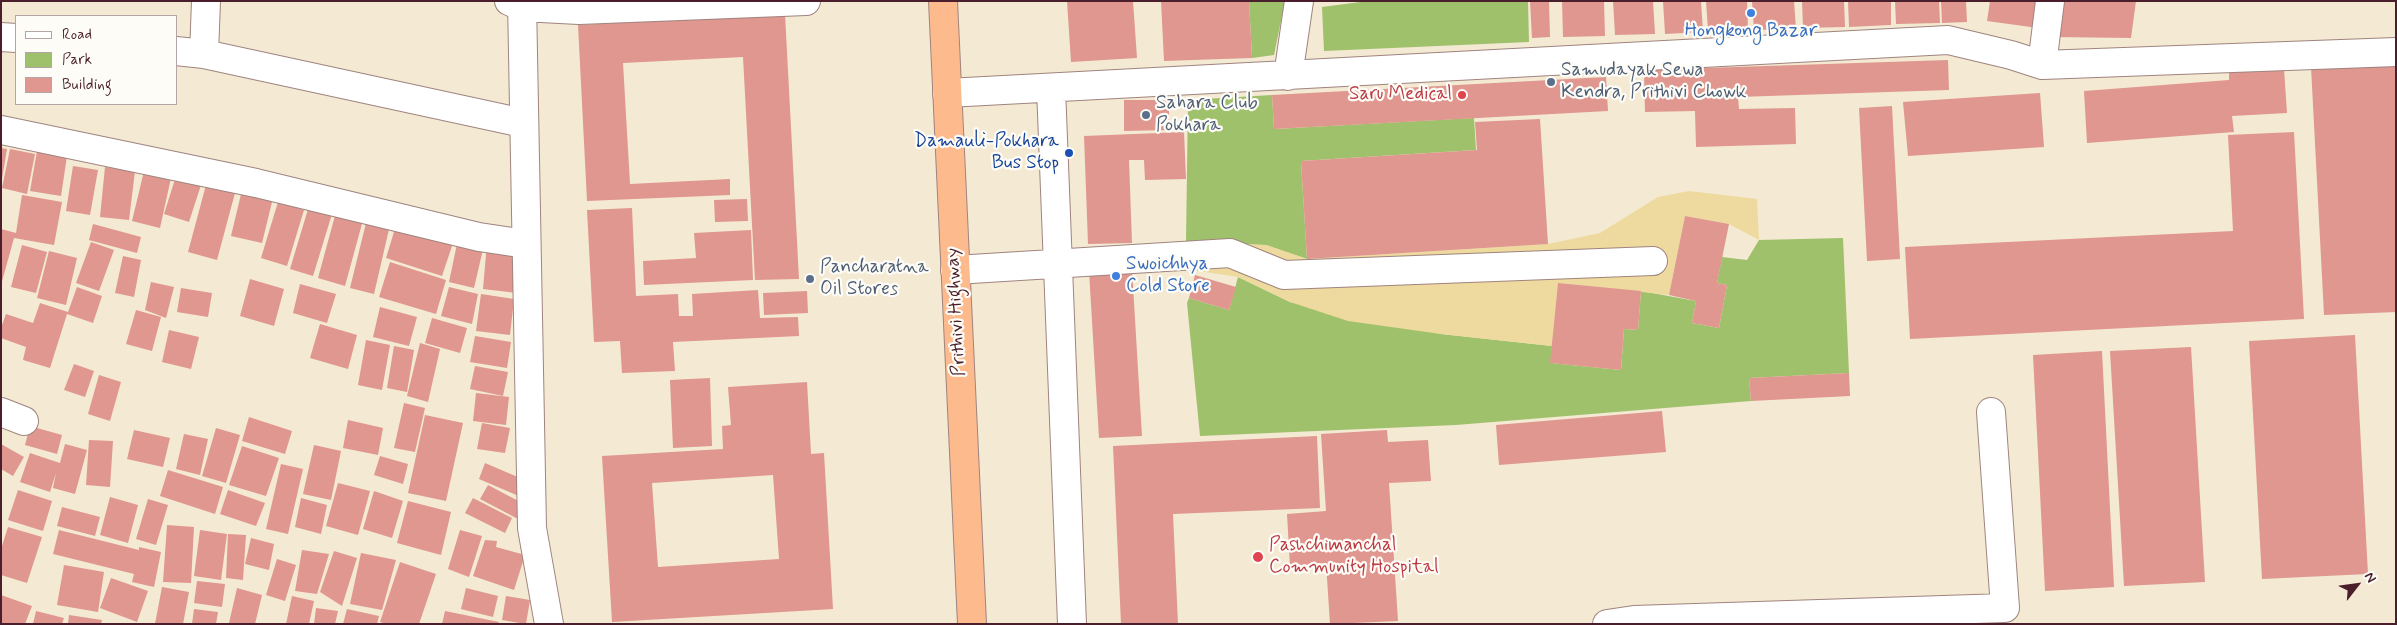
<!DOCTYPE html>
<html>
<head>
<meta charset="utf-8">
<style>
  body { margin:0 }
  #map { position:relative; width:2397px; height:625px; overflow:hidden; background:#f4e9d3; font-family:Mynerve,sans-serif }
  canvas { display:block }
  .frame { position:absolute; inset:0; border:2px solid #4a1f2b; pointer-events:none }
  .legend { position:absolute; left:15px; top:15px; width:162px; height:90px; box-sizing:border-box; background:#fdfcf7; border:1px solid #b5a4a5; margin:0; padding:6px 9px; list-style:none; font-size:15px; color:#4a1f2b }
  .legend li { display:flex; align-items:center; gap:10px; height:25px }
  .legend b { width:25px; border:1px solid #b5a4a5 }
  .north { position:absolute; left:2332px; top:560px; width:50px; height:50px; -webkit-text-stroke:4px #fdfcf7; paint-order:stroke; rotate:60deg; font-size:14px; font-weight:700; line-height:20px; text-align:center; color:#4a1f2b }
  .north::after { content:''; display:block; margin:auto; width:18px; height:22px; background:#4a1f2b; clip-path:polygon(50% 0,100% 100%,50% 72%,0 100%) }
</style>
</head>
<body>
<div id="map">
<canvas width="2397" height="625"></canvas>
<div class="frame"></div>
<ul class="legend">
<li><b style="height:6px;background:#fff"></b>Road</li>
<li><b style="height:14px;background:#9fc16b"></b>Park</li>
<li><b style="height:14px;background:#df978f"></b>Building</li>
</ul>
<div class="north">N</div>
</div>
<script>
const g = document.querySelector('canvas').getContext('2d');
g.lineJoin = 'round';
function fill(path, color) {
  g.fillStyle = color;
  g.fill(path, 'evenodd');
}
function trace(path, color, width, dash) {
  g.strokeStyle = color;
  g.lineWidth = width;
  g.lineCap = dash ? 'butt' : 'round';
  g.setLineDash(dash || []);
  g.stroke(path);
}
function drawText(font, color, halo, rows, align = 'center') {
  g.font = font + ' Mynerve,sans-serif';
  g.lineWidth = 4.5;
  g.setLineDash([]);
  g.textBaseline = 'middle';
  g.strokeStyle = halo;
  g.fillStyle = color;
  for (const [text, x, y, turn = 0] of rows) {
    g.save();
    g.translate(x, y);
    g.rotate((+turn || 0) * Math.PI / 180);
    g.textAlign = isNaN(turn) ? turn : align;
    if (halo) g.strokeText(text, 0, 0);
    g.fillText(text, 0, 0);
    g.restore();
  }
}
fill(new Path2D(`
  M1249 1H1285L1274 55 1252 58Z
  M1368 1H1528L1529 42 1324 51 1322 7Z
  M1272 95 1274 129 1474 118 1476 150 1301 161 1307 259 1266 245 1186 242 1188 100Z
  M1843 238 1849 373 1749 378 1751 401 1456 425 1200 436 1187 303 1189 298 1229 310 1238 277 1290 302 1441 334 1552 346 1551 363 1621 370 1624 329 1638 330 1641 291 1696 301 1692 323 1719 328 1727 285 1717 283 1722 257 1747 260 1759 240Z`), '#9fc16b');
fill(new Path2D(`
  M1689 191 1757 199 1759 240 1729 224 1685 216 1669 295 1558 283 1552 346 1441 334 1348 321 1290 302 1238 277 1185 269 1186 242 1266 245 1307 259 1548 244 1600 233 1658 197Z`), '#eeda9e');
fill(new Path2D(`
  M1067 1H1133L1137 58 1071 62Z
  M1161 1H1249L1252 58 1164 61Z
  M1530 1H1549L1550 37 1532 38Z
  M1562 1H1604L1605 36 1563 37Z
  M1613 1H1653L1655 34 1615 35Z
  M1663 1H1701L1703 32 1665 34Z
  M1706 1H1747L1748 29 1708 30Z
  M1752 1H1794L1796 29 1754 30Z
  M1802 1H1844L1845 27 1803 28Z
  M1848 1H1891V25L1849 27Z
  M1895 1H1939L1940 23 1896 24Z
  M1941 1H1966L1967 22 1942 23Z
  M1990 1H2042L2038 28 1987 21Z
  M2058 1H2136L2131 38 2053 37Z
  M785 14 799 279 755 280 743 57 623 63 630 184 730 179V195L587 201 578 25Z
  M1948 60 1949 90 1738 97 1739 109 1795 108 1796 144 1696 147 1695 111 1645 112 1644 70Z
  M2396 64V312L2324 315 2311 67Z
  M2284 69 2287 113 2232 116 2234 132 2087 143 2084 91 2229 80V72Z
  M1606 77 1608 111 1274 129 1272 95Z
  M2040 93 2044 147 1908 156 1903 102Z
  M1124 100H1169V130L1124 131Z
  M1892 106 1900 259 1867 261 1859 108Z
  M1540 119 1548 244 1307 259 1301 161 1477 150 1475 122Z
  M1184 132 1186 179 1145 180 1144 160H1129L1132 243 1088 244 1084 136Z
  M2294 132 2304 319 1910 339 1905 247 2233 231 2228 135Z
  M1 148 7 149 2 179H1Z
  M10 149 35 154 27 194 2 188Z
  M37 151 67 156 61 196 30 191Z
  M73 166 98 170 90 215 66 211Z
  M105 167 135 171 129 220 100 217Z
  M144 171 171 178 160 228 132 221Z
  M176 176 201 185 189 222 164 214Z
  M206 185 235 193 217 260 188 252Z
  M242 190 273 198 262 243 231 236Z
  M22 195 62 202 54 245 14 238 1 285V229L16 233Z
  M747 199 748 221 715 222 714 200Z
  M278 202 304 210 287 266 261 258Z
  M309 206 332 214 313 276 290 269Z
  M632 208 636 296 678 294 679 316H693L692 294 758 290 760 318 798 317 799 336 673 342 675 371 622 373 620 341 594 342 587 210Z
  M336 212 363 220 345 286 318 278Z
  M1685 216 1729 224 1717 283 1727 285 1719 328 1692 323 1696 301 1669 295Z
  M367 219 390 225 374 294 350 288Z
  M397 222 454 240 442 276 386 258Z
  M93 224 141 237 137 253 89 240Z
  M751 230 753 280 644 285 643 261 696 258 694 233Z
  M458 239 484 245 474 288 449 282Z
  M91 242 114 250 99 291 76 283Z
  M487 243 521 246 517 293 483 289Z
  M22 245 47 252 36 293 11 287Z
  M49 251 77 258 66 305 37 298Z
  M123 256 141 260 134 297 115 293Z
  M390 262 446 280 436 314 379 297Z
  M1132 269 1142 436 1099 438 1089 271Z
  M1195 275 1236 287 1229 310 1189 298Z
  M250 279 284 289 274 326 240 316Z
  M151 282 174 287 166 318 145 310Z
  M1558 283 1641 291 1638 330 1624 329 1621 370 1550 363Z
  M300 284 336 294 327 323 293 313Z
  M77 287 102 296 93 323 67 314 50 368 23 360 26 347 1 338V328L6 314 33 323 40 303 68 312Z
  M449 287 478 294 472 324 441 316Z
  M181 288 212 293 208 317 177 312Z
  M807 291 808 313 764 315 763 293Z
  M481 294 514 299 510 335 476 331Z
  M380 307 417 317 409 346 373 337Z
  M136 310 161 317 152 351 126 344Z
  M432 318 467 328 460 353 425 343Z
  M320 324 357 335 348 369 310 358Z
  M169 330 199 337 191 369 162 362Z
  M2355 335 2368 574 2262 579 2249 341Z
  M475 336 511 342 507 368 470 362Z
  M366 340 390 345 382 390 358 385Z
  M420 343 440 349 428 402 407 396Z
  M394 346 414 350 407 392 387 388Z
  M2191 347 2205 582 2124 586 2110 351Z
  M2102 351 2114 587 2045 591 2033 355Z
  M74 364 94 371 85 397 64 390Z
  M475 366 508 372 503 396 470 389Z
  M1849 373 1850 396 1751 401 1749 378Z
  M99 375 121 382 110 421 88 414Z
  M710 378 712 446 673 448 670 380Z
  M807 382 811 454 824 453 833 609 612 622 602 456 723 449 722 426 731 425 728 387ZM773 475 779 559 658 567 652 483Z
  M476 393 509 397 506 425 473 421Z
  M404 403 425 408 415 452 394 448Z
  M1662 411 1666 452 1499 465 1496 425Z
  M425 415 463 423 446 501 408 493Z
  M249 417 292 431 285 454 242 441Z
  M348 420 383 428 378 455 343 448Z
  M482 423 510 428 505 453 477 449Z
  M30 426 62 435 57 454 25 445Z
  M216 428 240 435 226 483 202 476Z
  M134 430 170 438 163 467 127 459Z
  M1387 430 1388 442 1428 440 1431 481 1389 483 1398 621 1330 624 1326 563 1290 566 1287 514 1326 511 1321 434Z
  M184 434 208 439 200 475 176 469Z
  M1317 436 1320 508 1173 514 1178 624H1121L1113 446Z
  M89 440 113 441 110 487 86 485Z
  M1 444 24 457 13 476 1 469Z
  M65 444 87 450 75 494 53 488 56 473 50 492 20 482 30 453 60 463Z
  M314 445 341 451 331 500 303 494Z
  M242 446 279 458 266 496 229 485Z
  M380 456 408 464 403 484 374 475Z
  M485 463 541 487 535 503 479 479Z
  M281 464 303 469 288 534 266 529Z
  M168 470 223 487 215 514 160 496Z
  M338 483 370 491 358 535 326 526Z
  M488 485 526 505 518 519 480 499Z
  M18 490 52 501 43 531 8 520Z
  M228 490 265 503 256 526 220 514Z
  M374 491 403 501 392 538 363 529Z
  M110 497 138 505 128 543 100 535Z
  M301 498 327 505 321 534 295 527Z
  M473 498 512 518 505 533 465 513Z
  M148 499 168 505 156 545 136 539Z
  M408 501 451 512 441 555 397 543Z
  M62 507 100 517 95 536 57 526Z
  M167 525 194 527 191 583 163 582Z
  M8 527 42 537 27 583 1 575V549Z
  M59 530 139 550V547L161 552 154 587 132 582 134 574 53 554Z
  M200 530 227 534 221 580 194 576Z
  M460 530 482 536 469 577 448 569Z
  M228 534 246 535 243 580 226 578Z
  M251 538 274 544 269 570 245 564Z
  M485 540 497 541 496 547 525 555 514 590 473 576Z
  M302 550 329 554 317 594 295 591Z
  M334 551 357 558 342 606 320 592Z
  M361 553 396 560 382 610 350 604Z
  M277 559 296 565 285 601 266 595Z
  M400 562 436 574 419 624H387L380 622Z
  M64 565 104 572 98 612 57 605Z
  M111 578 148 591 137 622 100 608Z
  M197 581 225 584 222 607 194 603Z
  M162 587 189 592 183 624H155Z
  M237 588 262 595 255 624 229 623Z
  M466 588 498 596 493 617 461 609Z
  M1 595 32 606 25 624H1Z
  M292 596 314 601 309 624H286Z
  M506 596 530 600 526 624 502 620Z
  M316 608 338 611 335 624H314Z
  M194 609 218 612 216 624H192Z
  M347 609 379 616 377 624H343Z
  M36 611 64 618 62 624H33Z
  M445 611 499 622 498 624H442Z
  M69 615 102 620 101 624H68Z`), '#df978f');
const minor = new Path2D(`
  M206 1 204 54 523 123
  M509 1 522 7 579 10 806 1
  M522 1 532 528 549 624
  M1 37 16 38
  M176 51 204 54
  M2042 65 2050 1
  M1288 76 1299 1
  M1051 88 1072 624
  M947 93 1948 40 2011 55 2042 65 2396 52
  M1 130 256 183 479 237 526 244
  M955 270 1230 253 1284 275 1653 261
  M1 412 24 421
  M1607 624 1634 620 2005 608 1991 412`);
const highway = new Path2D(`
  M943 1 972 624`);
trace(minor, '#9f847f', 30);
trace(highway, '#9f847f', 30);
trace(minor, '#fff', 28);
trace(highway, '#fcba8d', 28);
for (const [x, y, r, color] of [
  [1751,13,5,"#3f7fe0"],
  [1551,82,5,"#5c6f8a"],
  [1462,95,5,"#e0444e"],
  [1146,115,5,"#5c6f8a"],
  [1069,153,5,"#1a4fb4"],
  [1116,276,5,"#3f7fe0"],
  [810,279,5,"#5c6f8a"],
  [1258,557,6,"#e0444e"]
]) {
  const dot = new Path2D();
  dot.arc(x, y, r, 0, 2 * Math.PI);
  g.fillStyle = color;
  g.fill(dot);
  trace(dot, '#fdfcf7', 2);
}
drawText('19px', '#366cbe', '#fdfcf7', [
  ["Hongkong Bazar",1751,32],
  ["Swoichhya",1126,265,"left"],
  ["Cold Store",1126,287,"left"]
]);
drawText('19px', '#4e5e75', '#fdfcf7', [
  ["Samudayak Sewa",1561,71],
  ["Kendra, Prithivi Chowk",1561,93],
  ["Sahara Club",1156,104],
  ["Pokhara",1156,126],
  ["Pancharatna",820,268],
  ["Oil Stores",820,290]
], 'left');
drawText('19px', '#be3a42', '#fdfcf7', [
  ["Saru Medical",1452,95],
  ["Pashchimanchal",1269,546,"left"],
  ["Community Hospital",1269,568,"left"]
], 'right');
drawText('19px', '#164399', '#fdfcf7', [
  ["Damauli-Pokhara",1059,142],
  ["Bus Stop",1059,164]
], 'right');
drawText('19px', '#4a1f2b', '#fdfcf7', [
  ["Prithivi Highway",957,312,-93]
]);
</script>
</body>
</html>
